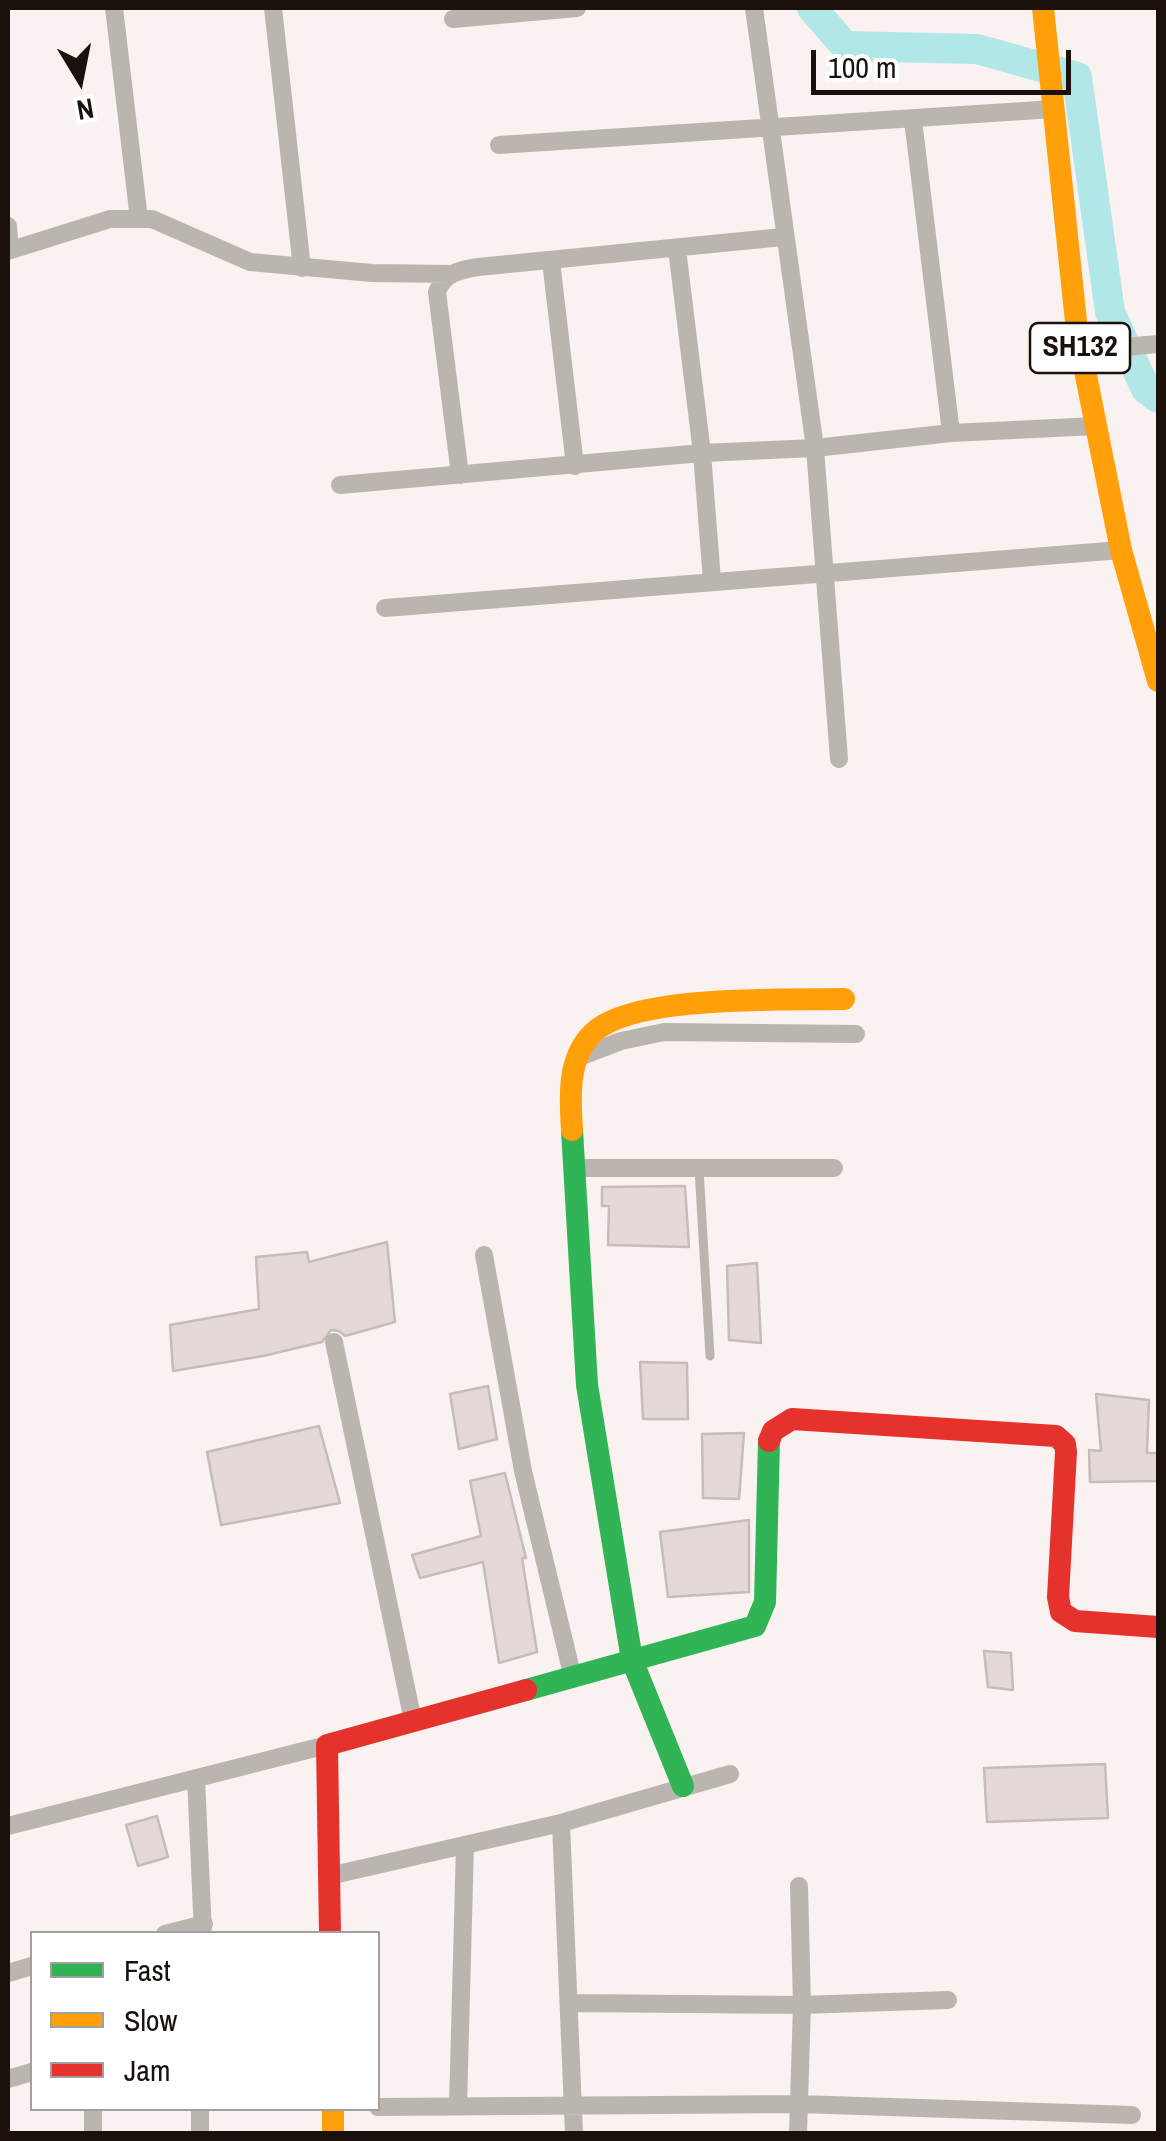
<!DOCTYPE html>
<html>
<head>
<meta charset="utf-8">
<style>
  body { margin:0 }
  #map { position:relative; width:1166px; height:2141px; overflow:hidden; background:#f9f2f0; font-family:"Archivo Narrow",sans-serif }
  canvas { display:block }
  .frame { position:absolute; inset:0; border:10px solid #1a100c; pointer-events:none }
  .legend { position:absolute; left:30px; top:1931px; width:350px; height:180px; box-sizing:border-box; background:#fff; border:2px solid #a39f9e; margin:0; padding:12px 18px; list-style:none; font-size:30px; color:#1a100c }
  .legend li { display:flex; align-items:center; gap:20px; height:50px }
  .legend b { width:50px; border:2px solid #a39f9e }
  .north { position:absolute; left:30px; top:30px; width:100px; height:100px; -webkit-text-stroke:8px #fff; paint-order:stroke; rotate:170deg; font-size:28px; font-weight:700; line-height:40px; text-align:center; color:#1a100c }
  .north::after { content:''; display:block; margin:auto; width:35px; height:45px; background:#1a100c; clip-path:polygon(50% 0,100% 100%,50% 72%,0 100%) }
  .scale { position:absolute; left:811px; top:50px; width:260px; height:45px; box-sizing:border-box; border:5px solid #1a100c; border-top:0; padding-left:12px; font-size:30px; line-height:35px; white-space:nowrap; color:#1a100c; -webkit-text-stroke:8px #fff; paint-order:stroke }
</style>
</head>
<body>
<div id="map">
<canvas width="1166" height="2141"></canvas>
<div class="frame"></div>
<ul class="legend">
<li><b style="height:12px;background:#30b455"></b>Fast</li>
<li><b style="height:12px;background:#ff9f0a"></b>Slow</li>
<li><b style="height:12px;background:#e5322d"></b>Jam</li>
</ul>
<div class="north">N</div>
<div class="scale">100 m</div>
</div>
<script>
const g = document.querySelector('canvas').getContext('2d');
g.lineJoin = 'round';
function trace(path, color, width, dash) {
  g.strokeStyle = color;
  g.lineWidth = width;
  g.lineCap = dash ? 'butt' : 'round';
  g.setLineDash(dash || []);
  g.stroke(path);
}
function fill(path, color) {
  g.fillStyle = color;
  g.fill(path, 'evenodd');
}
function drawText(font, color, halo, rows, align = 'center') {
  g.font = font + ' "Archivo Narrow",sans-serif';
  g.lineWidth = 8;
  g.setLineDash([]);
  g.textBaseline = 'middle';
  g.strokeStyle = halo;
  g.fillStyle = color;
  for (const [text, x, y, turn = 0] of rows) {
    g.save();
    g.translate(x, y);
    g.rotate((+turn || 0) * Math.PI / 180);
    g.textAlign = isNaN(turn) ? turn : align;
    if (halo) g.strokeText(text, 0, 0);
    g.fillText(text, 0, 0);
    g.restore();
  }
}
trace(new Path2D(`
  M812 8 845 46 977 49 1077 77 1110 312 1146 389 1158 398`), '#b1e7e7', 30);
const building = new Path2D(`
  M685 1186 689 1247 608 1245 609 1206H602V1187Z
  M387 1242 395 1322 345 1336 339 1331 331 1330 322 1342 263 1356 173 1371 170 1325 259 1309 256 1257 307 1252 309 1262Z
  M757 1263 761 1343 729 1340 727 1266Z
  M640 1362 687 1363 688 1419H643Z
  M488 1386 497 1439 459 1449 450 1394Z
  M1096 1394 1149 1400 1147 1453H1158V1481L1090 1482 1089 1450 1101 1451Z
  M319 1426 340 1503 221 1525 207 1452Z
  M744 1433 739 1499 703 1498 702 1434Z
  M505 1473 526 1558H522L537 1652 499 1663 483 1562 420 1578 412 1555 481 1536 470 1481Z
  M749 1520V1592L668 1597 660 1532Z
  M984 1651 1011 1653 1013 1690 988 1687Z
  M1105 1764 1108 1818 987 1822 984 1768Z
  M157 1816 168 1857 138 1866 126 1825Z`);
fill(building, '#e4d9d6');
trace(building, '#c5bdba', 2.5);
trace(new Path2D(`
  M699 1169 710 1356`), '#bab6af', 9);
trace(new Path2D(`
  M114 8 139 219
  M273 8 302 268
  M754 8 815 448 839 759
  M453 19 577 8
  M913 120 951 433
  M499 145 1054 109
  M8 226 10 250
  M677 249 702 453 712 581
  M8 251 110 219H152L250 262 372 273 450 274
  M551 261 575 466
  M1081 351 1158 344
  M460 475 437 292C444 273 460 270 478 267L783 237
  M340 485 702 453 815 448 951 433 1096 426
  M385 608 1121 550
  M579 1057 621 1041 664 1032 856 1034
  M576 1168H834
  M484 1255 523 1471 573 1678
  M334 1342 413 1721
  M196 1778 203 1934
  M561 1823 574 2134
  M8 1826 327 1745
  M329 1876 561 1823 730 1774
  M165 1934 204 1924
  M8 1973 32 1966
  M571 2003 802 2005 948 2000
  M8 2079 32 2072
  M458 2106 465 1845
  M378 2107 799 2104 1132 2115
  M200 2108V2134
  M93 2134V2108
  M798 2134 802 2005 799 1886`), '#bab6af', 18);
trace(new Path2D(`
  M572 1130 587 1385 632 1660 683 1786
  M526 1690 755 1626 765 1602 769 1441`), '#30b455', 22);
trace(new Path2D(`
  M1043 8 1077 331 1121 550 1158 681
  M572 1130C570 1098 567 1059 592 1034 629 994 789 1000 844 999
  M333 2108V2134`), '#ff9f0a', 22);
trace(new Path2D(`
  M769 1441 773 1431 792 1419 1056 1436 1065 1444 1066 1452 1058 1597 1061 1612 1075 1621 1158 1627
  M330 1934 327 1745 526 1690`), '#e5322d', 22);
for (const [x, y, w] of [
  [1080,348,100]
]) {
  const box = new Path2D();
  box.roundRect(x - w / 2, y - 25, w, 50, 8);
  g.fillStyle = '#fff';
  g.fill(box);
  trace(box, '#1a100c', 2.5);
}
drawText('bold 30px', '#1a100c', null, [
  ["SH132",1080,348]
]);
</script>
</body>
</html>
